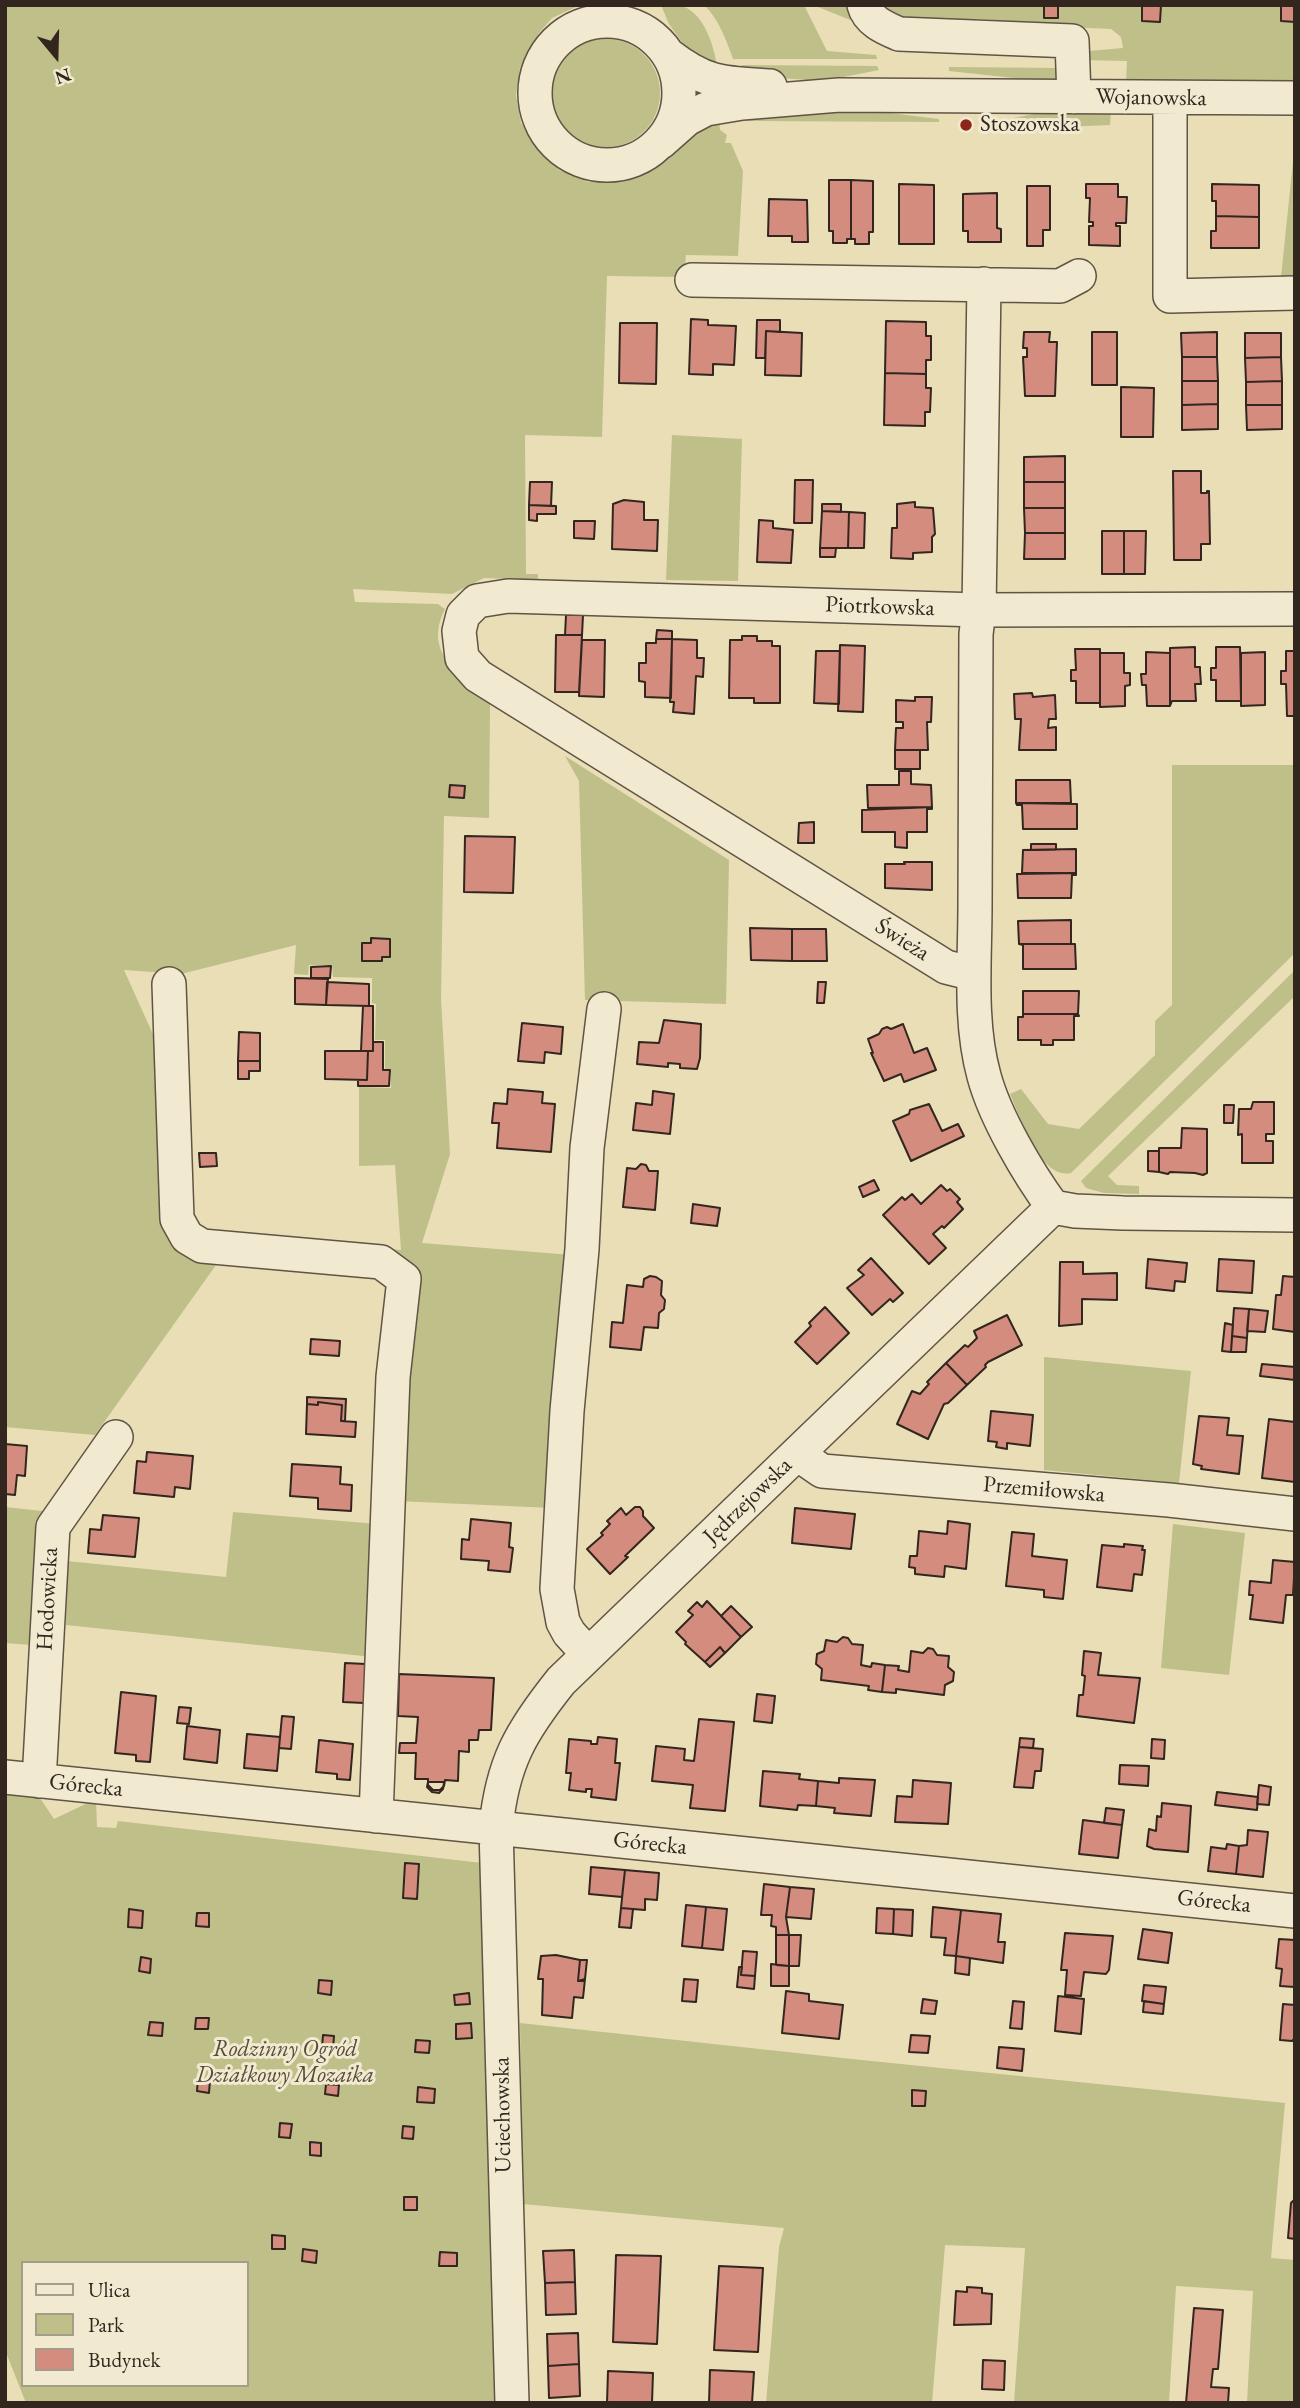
<!DOCTYPE html>
<html>
<head>
<meta charset="utf-8">
<style>
  body { margin:0 }
  #map { position:relative; width:1300px; height:2408px; overflow:hidden; background:#eadeb7; font-family:"EB Garamond",serif }
  canvas { display:block }
  .frame { position:absolute; inset:0; border:7px solid #32261f; pointer-events:none }
  .legend { position:absolute; left:21px; top:2261px; width:228px; height:126px; box-sizing:border-box; background:#f1ead0; border:2px solid #a59c89; margin:0; padding:9px 12px; list-style:none; font-size:21px; color:#32261f }
  .legend li { display:flex; align-items:center; gap:14px; height:35px }
  .legend b { width:35px; border:2px solid #a59c89 }
  .north { position:absolute; left:21px; top:21px; width:70px; height:70px; -webkit-text-stroke:5px #f1ead0; paint-order:stroke; rotate:161deg; font-size:19px; font-weight:700; line-height:28px; text-align:center; color:#32261f }
  .north::after { content:''; display:block; margin:auto; width:24px; height:32px; background:#32261f; clip-path:polygon(50% 0,100% 100%,50% 72%,0 100%) }
</style>
</head>
<body>
<div id="map">
<canvas width="1300" height="2408"></canvas>
<div class="frame"></div>
<ul class="legend">
<li><b style="height:9px;background:#f1ead0"></b>Ulica</li>
<li><b style="height:19px;background:#bfbf89"></b>Park</li>
<li><b style="height:19px;background:#d38c7e"></b>Budynek</li>
</ul>
<div class="north">N</div>
</div>
<script>
const g = document.querySelector('canvas').getContext('2d');
g.lineJoin = 'round';
function fill(path, color) {
  g.fillStyle = color;
  g.fill(path, 'evenodd');
}
function trace(path, color, width, dash) {
  g.strokeStyle = color;
  g.lineWidth = width;
  g.lineCap = dash ? 'butt' : 'round';
  g.setLineDash(dash || []);
  g.stroke(path);
}
function drawText(font, color, halo, rows, align = 'center') {
  g.font = font + ' "EB Garamond",serif';
  g.lineWidth = 6;
  g.setLineDash([]);
  g.textBaseline = 'middle';
  g.strokeStyle = halo;
  g.fillStyle = color;
  for (const [text, x, y, turn = 0] of rows) {
    g.save();
    g.translate(x, y);
    g.rotate((+turn || 0) * Math.PI / 180);
    g.textAlign = isNaN(turn) ? turn : align;
    if (halo) g.strokeText(text, 0, 0);
    g.fillText(text, 0, 0);
    g.restore();
  }
}
fill(new Path2D(`
  M5 5H580L552 18 539 33 520 68 516 95 521 123 536 148 559 170 588 182H623L650 171 671 156 694 128 719 118 720 130 727 135 725 143H731L743 171 738 256 686 255 684 277 607 276 602 437 525 435 526 574H538V580L484 578 452 594 353 589 355 602 438 604 445 609C422 655 461 674 492 700L490 706 489 818 444 816 441 999 450 1154 422 1243 572 1255 552 1508 397 1501 411 1280 373 1248 401 1250 395 1165 359 1166V1087L391 1088V1070L385 1069V1040H375L376 1004 372 1003V978L333 977 332 965H309L308 975 294 974 296 945 181 974 124 970 165 1061 166 1203 221 1258 95 1435 5 1427Z
  M661 5C667 5 674 4 679 5 705 11 715 49 718 72L695 61 669 24Z
  M704 5H804L827 51 876 55 877 59H733C726 40 719 19 704 5Z
  M813 5H1295V83L1126 82 1127 61 1081 60 1089 51 1123 48 1121 37 1111 29 1021 25 995 29V20L976 19 974 32 870 28Z
  M552 93a54 54 0 1 1 108 0a54 54 0 1 1-108 0Z
  M742 65 877 66 879 70 843 77 808 80 737 75Z
  M949 67 1061 68 1058 77 1050 82 949 71Z
  M857 109 939 119V122L746 121 740 116Z
  M1056 110H1111L1110 125 1013 129V118Z
  M1294 152 1295 277H1281Z
  M672 435 742 439 738 581 666 580Z
  M565 756 729 860 726 1004 585 1000 579 781Z
  M1172 765H1295V953L1071 1173C1040 1180 1020 1116 1010 1094L1021 1089 1048 1124 1079 1129 1155 1055V1021L1172 1005Z
  M1295 970V996L1108 1176 1117 1185 1139 1186V1194L1104 1193 1086 1188 1081 1181Z
  M1044 1357 1191 1371 1179 1483 1044 1470Z
  M5 1507 42 1511 31 1645 5 1643Z
  M233 1512 378 1524 373 1657 66 1625 67 1561 226 1577Z
  M1173 1524 1245 1533 1229 1675 1161 1668Z
  M5 1788 36 1792 54 1819 96 1799 97 1827 116 1828 118 1821 482 1863 502 2403H26L5 2350ZM23 2263H247V2385H23Z
  M520 2023 852 2059 1285 2103 1271 2258 1295 2260V2403H1247L1253 2291 1176 2286 1169 2403H1014L1025 2248 945 2245 932 2403H766L779 2247 784 2228 523 2204Z`), '#bfbf89');
const building = new Path2D(`
  M1044 5H1058V18H1044Z
  M1142 5H1161L1160 22 1142 21Z
  M1281 5H1295V22L1281 21Z
  M829 180H851V239H847V243H833V231H829Z
  M851 180 873 181V232H869V244H855V239H851Z
  M899 184 934 185V244H899Z
  M1086 184H1118V197H1127L1126 223H1116V226H1120V246L1089 245V226H1093V222H1089L1090 198H1086Z
  M1212 184 1259 185V217L1216 216V201H1212Z
  M1027 186H1050V230H1043V246H1027Z
  M997 193V228L1001 229V242H968V231H963V194Z
  M769 199 807 200 808 242H792V236H768Z
  M1216 216 1259 217V248H1211V231H1216Z
  M691 319 708 320V325L736 326 734 365 713 364V375L689 374Z
  M757 320H780V332L766 331 765 358H756Z
  M886 321 926 322V336H931V360H926V374L885 373Z
  M620 323H657L656 384 619 383Z
  M766 331 802 333 801 376 765 375Z
  M1024 332H1050L1049 342H1057L1055 396H1025L1023 357H1027V348H1023Z
  M1092 332H1117V385H1092Z
  M1217 332V357H1182L1181 333Z
  M1245 333H1281V357L1245 358Z
  M1182 357H1217L1218 381H1182Z
  M1281 357 1282 381 1246 382 1245 358Z
  M885 373 926 374V388H931L930 412H925V426L884 425Z
  M1182 381H1218V404L1182 405Z
  M1282 381V405H1246V382Z
  M1121 387 1154 388 1153 437H1121Z
  M1218 404V429L1182 430V405Z
  M1246 405H1282V429L1247 430Z
  M1065 456V482H1024V457Z
  M1173 471H1201V493H1207V491H1209L1210 544H1201V560H1174Z
  M795 480H813L812 523H794Z
  M530 482H552L551 506 529 505Z
  M1024 482H1065V508H1024Z
  M624 500 644 502V520H658L657 551 612 549 613 504Z
  M915 502V507L933 508 935 534 932 537V552L913 553V559L891 558 892 528H897V504Z
  M822 504H841V512L822 511Z
  M529 505 556 506V514H537V521L529 520Z
  M1024 508H1065V533H1025Z
  M822 511 849 512 848 548H820Z
  M849 512 865 513 864 548H848Z
  M759 520 773 521V528L793 530 791 563 757 562Z
  M574 521H595L594 539 574 538Z
  M1102 531H1124V574H1102Z
  M1124 531H1146L1145 574H1124Z
  M1025 533H1065V559H1024Z
  M820 548H836L835 557H820Z
  M566 615H583L582 635H565Z
  M657 630 672 631V639H656Z
  M556 635H582L579 692H555Z
  M742 636H757V641H772V646H780V703H754V698H729L730 640H742Z
  M656 639H672L671 698 645 697V682L639 681V663H646V643H656Z
  M672 639 697 640V658H704L703 677 696 676 694 714 673 712 674 702H670Z
  M582 640H605L604 697 579 696Z
  M840 645 865 646 863 712 838 711Z
  M1195 647V667H1200V671L1201 684H1195L1196 701H1172L1170 706V648Z
  M1216 647H1240L1241 701H1216V680H1211V668H1216Z
  M1075 649H1100V703H1076V681H1071V670H1076Z
  M816 651H840L839 704 814 703Z
  M1286 651H1295V716H1287L1286 684H1281V671H1286Z
  M1146 652 1170 653V706H1147L1146 685H1142L1141 674H1146Z
  M1265 652V705L1241 706V653Z
  M1100 653H1124V673H1130V685L1125 686V706L1100 707Z
  M1032 693 1033 697 1055 695 1056 719H1049L1048 728 1056 727V750H1019L1021 719H1015L1014 694Z
  M915 697H932L931 722H927L928 750H895L896 728H903V722H896V700L915 701Z
  M895 750H920V769H895Z
  M899 771H911V784L931 785 932 807 868 808 867 785H899Z
  M1016 780H1070L1071 803H1016Z
  M450 785 465 786 464 798 449 797Z
  M1016 803 1077 804V829H1023L1022 805H1017Z
  M932 807V809H927V832H907V848L895 847V832H862V810Z
  M814 822V843H798L799 823Z
  M465 836 515 837 513 893 464 892Z
  M1031 844H1056V850H1031Z
  M1076 849V873H1022L1023 850Z
  M904 862H932V890L885 888V864H905Z
  M1076 873V875H1072L1071 898H1018L1017 874Z
  M1071 920V944H1019L1018 921Z
  M750 928 792 929V961L751 960Z
  M792 929H826L827 961H792Z
  M371 938 390 939V957H382V961H362V943H371Z
  M1019 944H1075L1076 969H1023V945Z
  M331 966 330 978H311V967Z
  M295 978 328 979 326 1005 295 1004Z
  M327 982 369 984V1006L326 1005Z
  M818 982H826L824 1003H817Z
  M1023 991H1079L1078 1014H1023Z
  M363 1006H373V1051H361Z
  M1023 1014H1078L1079 1016H1074V1040H1053V1045H1041V1040H1018V1017H1023Z
  M664 1020 701 1024 700 1058 697 1069 680 1068V1064L668 1063V1067L637 1064 639 1042 659 1043Z
  M522 1023 563 1027 561 1054 545 1052 544 1063 518 1061Z
  M903 1024 914 1053 927 1048 936 1070 904 1082 901 1074 884 1081 871 1053H873L868 1039 879 1034 882 1029 887 1027 891 1029Z
  M239 1032 260 1033V1061H238Z
  M373 1042H383V1070H390L389 1086H358V1080H367L368 1051H373Z
  M325 1051H368L367 1080 325 1079Z
  M238 1061H260V1071H249V1079H238Z
  M508 1089 543 1092 542 1103 555 1104 551 1152 497 1148 499 1123H492L494 1103 507 1104Z
  M653 1091 674 1094 670 1134 633 1130 636 1103 652 1105Z
  M1253 1102H1274V1134H1266V1141H1273V1163H1242V1134L1238 1135 1239 1109H1251Z
  M929 1104 942 1131 958 1124 964 1136 911 1161 893 1121 909 1114 910 1110Z
  M1224 1105H1234L1233 1123H1224Z
  M1182 1128 1207 1129V1173L1203 1175 1195 1173 1170 1172 1168 1174 1159 1172V1148H1181Z
  M1148 1151H1159V1172L1148 1171Z
  M199 1153H216L217 1166 200 1167Z
  M641 1164 646 1165 649 1171H658L655 1210 623 1207 627 1168 636 1169Z
  M874 1180 879 1190 863 1197 859 1187Z
  M941 1185 947 1191 950 1189 960 1199 957 1202 963 1209 944 1228 942 1226 933 1234 946 1248 929 1264 883 1215 902 1197 905 1200 912 1194 921 1204Z
  M693 1204 720 1208 717 1226 691 1223Z
  M871 1258 903 1293 893 1302 890 1299 872 1315 847 1288 864 1275 858 1270Z
  M1148 1259 1187 1263 1185 1282 1175 1281 1174 1291 1146 1288Z
  M1219 1259 1254 1261 1252 1293 1217 1291Z
  M1060 1262H1083V1274L1117 1273V1300L1082 1299V1324L1059 1326Z
  M650 1276 656 1277 662 1281 661 1295 665 1300 664 1309 659 1313 658 1328 644 1327 641 1350 610 1347 612 1322 623 1323 627 1285 643 1287 644 1279Z
  M1283 1276 1295 1277V1332L1273 1329 1276 1295H1281Z
  M825 1307 849 1333 817 1364 795 1342 811 1326 809 1323Z
  M1234 1308 1249 1309 1247 1338 1232 1336Z
  M1249 1309 1268 1311 1265 1332 1247 1331Z
  M1007 1315 1022 1345 988 1362 985 1365 986 1367 967 1385 946 1363 965 1345 968 1347 977 1338 974 1331Z
  M1225 1323 1233 1325 1231 1352 1222 1351Z
  M1232 1336 1247 1338 1246 1352H1231Z
  M311 1339 340 1341 339 1356 310 1354Z
  M946 1363 967 1385 948 1403 944 1404 928 1439 897 1424 912 1391 920 1394 929 1384 927 1382Z
  M1262 1364 1295 1367V1380L1260 1376Z
  M307 1397 346 1399 345 1421H341L342 1405 318 1402V1405L307 1404Z
  M318 1402 342 1405 341 1421 356 1422 355 1437 306 1434 307 1404 318 1405Z
  M991 1411 1033 1415 1030 1446 1007 1443V1449L996 1447 997 1442 988 1441Z
  M1199 1416 1229 1418 1227 1435 1243 1436 1239 1474 1201 1469 1202 1466 1193 1464Z
  M1269 1419 1295 1422V1482L1262 1478Z
  M5 1444 27 1446 25 1476 17 1475 15 1495 5 1494Z
  M147 1452 193 1456 190 1489 175 1487 174 1497 134 1493 137 1461 146 1462Z
  M292 1464 341 1467 340 1484 352 1485 351 1511 318 1509V1498L290 1496Z
  M635 1507H640L643 1511V1516L654 1528 625 1556 628 1557 610 1574 587 1549 603 1535 601 1533 610 1524 607 1521 621 1508 626 1515Z
  M795 1508 855 1514 851 1549 792 1543Z
  M103 1515 139 1518 135 1557 88 1553 90 1529 101 1530Z
  M471 1519 511 1523 509 1547 513 1548 510 1572 488 1570 489 1561 461 1559 462 1539 469 1540Z
  M948 1521 970 1524 966 1569 945 1566 944 1577 915 1574V1568L909 1567 910 1556H917L919 1531 947 1534Z
  M1012 1532 1034 1534 1032 1556 1067 1560 1063 1599 1044 1597V1590L1006 1586Z
  M1124 1544 1143 1546 1142 1550H1145L1142 1575 1134 1574 1132 1591 1097 1587 1102 1545 1124 1547Z
  M1273 1560 1295 1562 1293 1595H1286L1283 1623 1250 1619 1253 1595H1249L1250 1581 1271 1583Z
  M707 1601 741 1637 725 1653 720 1647 705 1662 685 1644 686 1642 676 1632 693 1615 688 1611 697 1602 702 1607Z
  M731 1606 752 1627 741 1637 721 1616Z
  M843 1637 848 1638 852 1644 863 1645 861 1665 871 1667 872 1663 885 1665 882 1692 868 1690 869 1686 821 1680 822 1669 816 1664 817 1654 824 1651 826 1640 837 1642Z
  M720 1647 725 1653 710 1667 705 1662Z
  M928 1648 933 1649 937 1655 949 1656 948 1667 954 1672 953 1681 945 1685 944 1695 896 1689V1693L882 1692 885 1665 899 1666 898 1670 909 1672 911 1651 923 1653Z
  M1084 1651 1101 1653 1098 1675 1140 1678 1134 1723 1077 1716 1079 1695H1083L1085 1676 1082 1675Z
  M345 1663 366 1664 364 1703 343 1702Z
  M399 1674 494 1678 491 1730H479L478 1740H469V1752L459 1751 458 1781 445 1780 444 1786 440 1790H433L428 1785V1779H415L416 1753H399L400 1743H416L418 1717 398 1716Z
  M121 1692 156 1696 150 1762 136 1761V1755L115 1753Z
  M757 1694 775 1696 772 1723 754 1721Z
  M179 1707 191 1708 189 1724 177 1723Z
  M282 1716 294 1717 291 1749 279 1748Z
  M699 1719 734 1722 725 1811 690 1808 693 1785 652 1781 656 1746 685 1749 684 1760 694 1761Z
  M187 1726 220 1730 217 1763 184 1759Z
  M247 1734 280 1737 277 1771 244 1768Z
  M598 1737 617 1739 615 1763H620L616 1800 591 1797 592 1789H586V1792L569 1790 571 1773H566L569 1739 591 1741V1744H597Z
  M1020 1738 1034 1739 1033 1748 1019 1747Z
  M1152 1739 1165 1740 1164 1759 1151 1758Z
  M319 1740 353 1744 350 1780 337 1779V1774L316 1772Z
  M1019 1747 1043 1749 1041 1771H1035L1033 1788 1014 1787Z
  M1120 1765 1149 1766 1148 1786 1119 1784Z
  M763 1771 800 1774 799 1779 818 1781 816 1806 798 1805 797 1810 760 1806Z
  M839 1778 875 1780 871 1816 834 1813 835 1808 816 1806 818 1781 839 1783Z
  M913 1780 951 1783 948 1824 895 1822 897 1796 912 1797Z
  M428 1782H444L443 1789 439 1793 432 1792 427 1787Z
  M1259 1785 1271 1787 1269 1805 1257 1804Z
  M1217 1792 1258 1797 1257 1810 1215 1805Z
  M1162 1803 1191 1806 1188 1852 1154 1849 1147 1846 1149 1829 1156 1831 1157 1816 1161 1817Z
  M1106 1808 1124 1810 1122 1825 1104 1823Z
  M1083 1820 1122 1825 1118 1858 1079 1854Z
  M1248 1830 1268 1832 1263 1877 1236 1874 1239 1846 1247 1845Z
  M1227 1844 1239 1846 1236 1874 1208 1871 1211 1847 1226 1849Z
  M405 1863 419 1864 417 1899 403 1898Z
  M591 1867 625 1870 622 1897 589 1894Z
  M625 1870 659 1873 657 1900 645 1899V1910L621 1908Z
  M764 1884 790 1887 786 1917 789 1935H776V1927L771 1926 772 1915H761Z
  M790 1887 814 1889 811 1919 786 1917Z
  M686 1905 706 1907 702 1948 682 1946Z
  M706 1907 727 1909 723 1950 702 1948Z
  M933 1907 961 1910 956 1956 944 1955 946 1938 931 1937Z
  M621 1908 633 1909 631 1928 619 1927Z
  M877 1908 894 1909 893 1934 876 1933Z
  M129 1909 143 1911 142 1928 128 1927Z
  M894 1909 913 1910 912 1936 893 1934Z
  M961 1910 1001 1914 998 1942H1005L1003 1963 956 1956Z
  M197 1913H209V1927L196 1926Z
  M1143 1929 1172 1933 1168 1963 1138 1959Z
  M1065 1933 1113 1936 1109 1970 1106 1974 1084 1972 1081 1996 1065 1995 1067 1970H1061Z
  M776 1935H789V1966L776 1965Z
  M789 1935H801L799 1966H789Z
  M1279 1939 1295 1940V1987L1280 1986 1282 1969 1276 1968Z
  M743 1951 757 1952 755 1976 741 1975Z
  M556 1955 580 1960 578 1981 585 1979 583 1998 574 1997 572 2018 542 2015 543 1979H538L541 1956Z
  M956 1956 970 1958 969 1975 955 1973Z
  M141 1957 151 1959 150 1973 139 1971Z
  M580 1960H587L585 1979 583 1981H578Z
  M771 1964 789 1966V1986H771Z
  M739 1967H742L741 1975 755 1976 754 1989 737 1987Z
  M684 1979 698 1980 696 2002 682 2001Z
  M319 1980 332 1981 331 1995 318 1993Z
  M1144 1985 1166 1987 1164 2004 1142 2001Z
  M786 1991 809 1994V2001L843 2005 839 2039 782 2033Z
  M469 1993 470 2004 455 2005 454 1995Z
  M1058 1996 1084 1999 1081 2034 1055 2031Z
  M923 1999 937 2001 935 2014 921 2013Z
  M1013 2001 1024 2002 1022 2029 1010 2028Z
  M1144 2001 1164 2004 1163 2014 1143 2012Z
  M1283 2004 1295 2005V2038L1292 2041 1280 2040Z
  M196 2018H209L208 2029H195Z
  M150 2022 163 2023 162 2036 148 2035Z
  M471 2023 472 2038 456 2039V2024Z
  M323 2035 334 2036 333 2049 322 2048Z
  M911 2035 930 2036 928 2053 909 2052Z
  M416 2040 430 2041 429 2053 415 2052Z
  M999 2047 1024 2049 1022 2071 997 2068Z
  M198 2078 210 2080 209 2093 197 2091Z
  M326 2084 339 2085 338 2096 325 2094Z
  M418 2087 435 2089 434 2103 417 2102Z
  M912 2090 926 2091 925 2106H912Z
  M280 2123 292 2124 290 2138 279 2137Z
  M403 2126 414 2127 413 2139 402 2138Z
  M310 2142 321 2143V2156L310 2155Z
  M404 2197H417V2210H404Z
  M1295 2199V2239L1288 2238 1291 2203Z
  M272 2235 285 2236V2249H272Z
  M303 2249 317 2251 316 2263 302 2261Z
  M574 2250 575 2282 545 2283 543 2251Z
  M440 2252 457 2253V2266H439Z
  M616 2255 661 2256 657 2344 613 2342Z
  M719 2266 763 2268 758 2352 714 2350Z
  M575 2282 576 2314 546 2315 545 2283Z
  M967 2287 982 2288V2293L992 2294 991 2324 954 2325 956 2291 967 2292Z
  M1194 2308 1223 2310 1218 2369H1213L1211 2387 1229 2388 1228 2403H1186Z
  M578 2333 579 2364 548 2366 547 2334Z
  M983 2360 1005 2361 1004 2390 982 2389Z
  M579 2364 580 2396 549 2398 548 2366Z
  M710 2370 754 2372 752 2403H709Z
  M608 2371 653 2373 652 2403H607Z`);
fill(building, '#d38c7e');
trace(building, '#32261f', 2);
const minor = new Path2D(`
  M864 5C868 21 885 28 899 34L1072 41 1074 97
  M535 93a72 72 0 1 1 144 0a72 72 0 1 1-144 0Z
  M670 56C708 85 725 83 770 86
  M1170 98V296L1295 293
  M661 142 687 119 706 109 742 103 839 95 1295 98
  M692 280 1060 286 1079 276
  M984 284 979 610 976 634C975 725 975 816 975 906 975 962 969 1022 984 1076 995 1117 1028 1173 1053 1207L1075 1211 1123 1213 1295 1215
  M974 974 946 967 478 676 462 658 459 631 463 615 477 601 508 596 979 610 1295 609
  M169 984 177 1219 187 1237 202 1246 381 1262 404 1279 393 1377 376 1816
  M799 1452 809 1462 822 1471 1169 1500 1295 1514
  M588 1654 569 1633 563 1622 557 1589 567 1411 582 1249 587 1148 604 1009
  M5 1777 1295 1911
  M39 1781 53 1527 116 1437
  M512 2403 496 1828C502 1763 521 1731 561 1681L1053 1207`);
trace(minor, '#605445', 36);
trace(minor, '#f1ead0', 33);
for (const [x, y, r, color] of [
  [966,125,7,"#8f2418"]
]) {
  const dot = new Path2D();
  dot.arc(x, y, r, 0, 2 * Math.PI);
  g.fillStyle = color;
  g.fill(dot);
  trace(dot, '#f1ead0', 2.5);
}
drawText('23px', '#32261f', '#f1ead0', [
  ["Wojanowska",1151,98,1],
  ["Piotrkowska",880,607,2],
  ["Świeża",902,940,32],
  ["Przemiłowska",1044,1490,5],
  ["Jędrzejowska",748,1501,-44],
  ["Hodowicka",48,1599,-87],
  ["Górecka",86,1786,6],
  ["Górecka",650,1844,6],
  ["Górecka",1214,1902,6],
  ["Uciechowska",503,2115,-91]
]);
drawText('23px', '#32261f', '#f1ead0', [
  ["Stoszowska",980,125]
], 'left');
drawText('italic 23px', '#554c3a', '#f1ead0', [
  ["Rodzinny Ogród",285,2050],
  ["Działkowy Mozaika",285,2076]
]);
</script>
</body>
</html>
